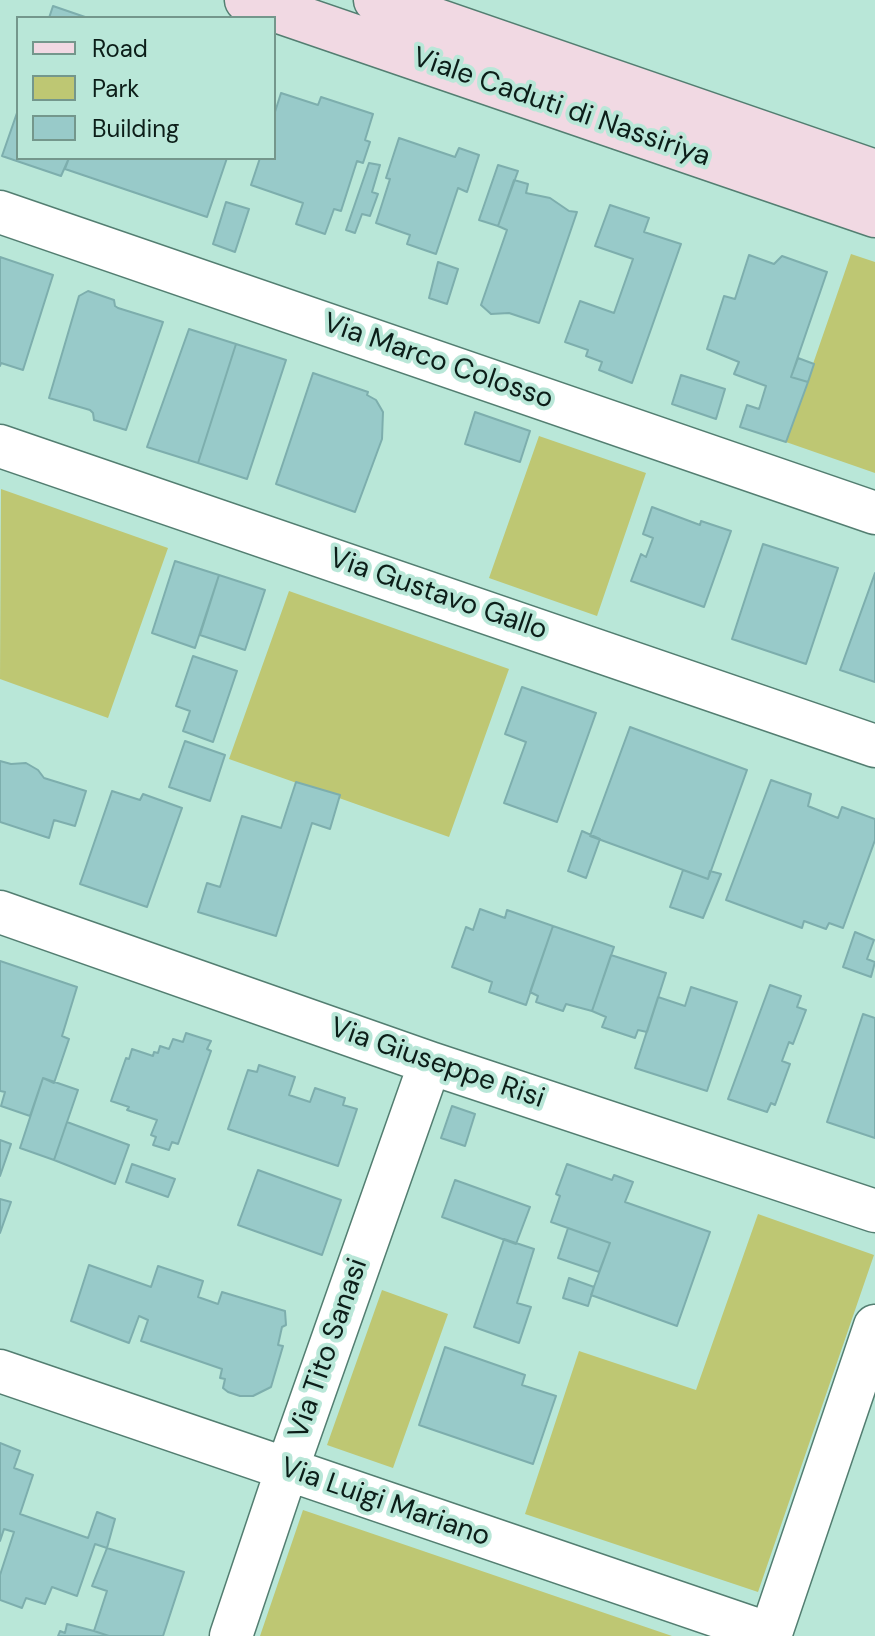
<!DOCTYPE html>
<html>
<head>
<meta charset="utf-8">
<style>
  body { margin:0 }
  #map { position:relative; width:875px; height:1636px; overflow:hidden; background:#b9e7d8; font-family:"DM Sans",sans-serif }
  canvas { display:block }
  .legend { position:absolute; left:16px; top:16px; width:260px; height:144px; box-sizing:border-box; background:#b9e7d8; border:2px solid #74978c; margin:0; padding:10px 14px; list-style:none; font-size:24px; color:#0c1e19 }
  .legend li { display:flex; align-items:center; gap:16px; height:40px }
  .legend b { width:40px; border:2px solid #74978c }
</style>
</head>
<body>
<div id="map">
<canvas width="875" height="1636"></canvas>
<ul class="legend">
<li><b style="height:10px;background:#f1d9e3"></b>Road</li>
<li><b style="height:22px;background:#bec773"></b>Park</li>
<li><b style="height:22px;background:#98cac9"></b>Building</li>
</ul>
</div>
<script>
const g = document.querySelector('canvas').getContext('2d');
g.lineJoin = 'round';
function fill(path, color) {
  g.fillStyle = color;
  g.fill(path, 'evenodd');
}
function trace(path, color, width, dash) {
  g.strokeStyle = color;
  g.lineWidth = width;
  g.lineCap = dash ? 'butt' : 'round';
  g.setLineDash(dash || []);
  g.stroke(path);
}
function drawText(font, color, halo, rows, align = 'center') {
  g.font = font + ' "DM Sans",sans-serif';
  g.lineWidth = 8;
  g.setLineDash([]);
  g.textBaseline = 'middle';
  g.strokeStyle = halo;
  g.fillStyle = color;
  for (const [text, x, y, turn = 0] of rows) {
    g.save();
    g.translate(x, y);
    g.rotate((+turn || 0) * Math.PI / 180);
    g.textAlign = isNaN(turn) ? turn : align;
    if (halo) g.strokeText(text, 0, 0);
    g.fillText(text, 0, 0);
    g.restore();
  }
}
fill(new Path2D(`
  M851 254 875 262V473L786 442Z
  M539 436 646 473 597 616 489 578Z
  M1 489 168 548 108 718 0 679Z
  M289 591 509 669 449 837 229 759Z
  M758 1214 874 1255 758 1592 525 1514 579 1351 696 1390Z
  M382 1290 448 1314 393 1468 327 1445Z
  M303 1510 672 1636H260Z`), '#bec773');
const building = new Path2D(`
  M53 6 88 18H49Z
  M281 93 318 105 321 97 373 114 365 140 370 142 363 163 357 161 341 211 334 209 325 234 296 224 303 203 251 185 260 158H274V115Z
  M18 110V158H69L61 176 2 156Z
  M399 138 455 157 459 148 479 155 467 192 458 188 436 254 407 244 410 235 376 223 390 179 386 178Z
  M69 158H227L207 217 65 169Z
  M369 163 380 165 372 192 378 194 370 216 362 214 355 233 346 230Z
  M498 165 518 171 498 226 479 220Z
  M514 180 528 184 526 193 550 198 569 211 577 212 539 323 509 313 491 314 481 305 507 230 498 226Z
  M226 202 249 209 235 252 213 244Z
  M610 205 649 218 644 232 681 244 632 383 599 370 602 362 586 356 588 350 565 342 580 301 614 313 633 259 595 246Z
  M749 255 774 264 782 256 827 272 791 377 808 382 786 442 740 427 747 405 759 409 766 386 734 374 739 362 707 349 724 296 735 299Z
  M0 257 53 275 23 370 1 363 0 366Z
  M438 262 458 269 447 304 429 298Z
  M88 291 114 300 115 306 118 308 163 322 126 430 94 420 93 413 90 410 49 398 79 296Z
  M189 329 236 344 198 463 147 447Z
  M236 344 286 360 247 479 198 463Z
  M798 358 814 364 808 382 791 377Z
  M313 373 368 392 367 395 376 400 383 412 382 439 355 512 276 484Z
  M681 375 725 389 716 419 672 404Z
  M475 412 530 431 520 462 465 444Z
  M652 507 700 525 701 521 731 531 704 607 631 581 641 554 646 557 653 538 643 534Z
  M763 544 838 568 806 664 732 639Z
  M175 561 219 575 195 648 152 633Z
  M875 573V682L840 670Z
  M219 575 265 590 245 650 200 635Z
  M193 656 237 671 213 742 183 731 190 711 176 706Z
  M522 687 596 713 557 822 504 803 526 742 505 734Z
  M630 727 747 770 708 879 590 836Z
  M185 741 225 755 210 801 169 787Z
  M0 761 11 764 26 763 38 770 44 778 86 791 75 826 54 820 49 838 0 822Z
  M771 780 811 794 808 806 838 818 842 807 875 819V840L843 928 829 923 826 929 804 921 802 928 726 900Z
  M296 782 340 795 330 829 312 823 276 936 198 912 207 883 220 887 242 816 281 828Z
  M112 791 140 800 143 794 182 808 147 907 80 884Z
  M582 831 600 839 586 878 568 871Z
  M683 870 708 879 710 871 721 874 703 918 670 907Z
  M480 909 505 918 507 910 553 926 526 1005 489 992 492 982 452 967 466 927 473 930Z
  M553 926 614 947 592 1011 566 1004 563 1011 536 1002 538 996 530 992Z
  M855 932 874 940 867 959 875 962 871 977 843 967Z
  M611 955 666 973 647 1032 638 1030 635 1038 602 1027 606 1017 592 1011Z
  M0 961 77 987 62 1036 69 1039 54 1083 43 1078 30 1116 1 1106 5 1092 0 1091Z
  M770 985 801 996 797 1007 806 1010 793 1044 789 1042 782 1061 790 1064 775 1105 771 1103 767 1112 728 1099Z
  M691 987 737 1002 707 1091 635 1068 658 997 685 1006Z
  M863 1014 875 1018V1138L827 1122Z
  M186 1033 211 1041 207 1049 211 1051 178 1144 172 1142 169 1150 153 1145 156 1137 151 1135 157 1120 127 1110 129 1107 111 1101 126 1058 129 1059 132 1049 153 1056 154 1052 158 1053 160 1046 169 1049 173 1039 183 1042Z
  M259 1065 295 1077 289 1095 310 1102 315 1088 345 1098 343 1105 357 1109 338 1166 228 1129 248 1070 257 1072Z
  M43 1078 78 1090 54 1160 20 1148Z
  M452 1106 475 1114 465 1146 441 1138Z
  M67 1122 129 1145 115 1184 54 1160Z
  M0 1140 11 1144 0 1176Z
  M132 1164 175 1179 168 1197 126 1182Z
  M567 1164 612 1180 614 1175 633 1182 625 1202 710 1232 677 1326 591 1295 610 1243 551 1222 560 1196 556 1194Z
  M258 1170 341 1200 322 1255 238 1225Z
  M455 1180 530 1207 516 1244 442 1217Z
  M0 1199 11 1202 0 1233Z
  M568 1228 610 1243 599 1272 558 1258Z
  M504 1239 534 1249 517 1303 531 1307 519 1343 474 1327Z
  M89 1265 151 1287 158 1266 203 1281 198 1297 218 1304 222 1292 285 1311 286 1325 282 1327 278 1345 283 1346 271 1387 253 1396H240L228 1392 223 1388 225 1379 220 1378 222 1369 141 1341 148 1320 139 1316 129 1343 71 1321Z
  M569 1278 594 1287 588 1306 563 1298Z
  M445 1347 525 1375 522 1385 556 1396 533 1464 419 1425Z
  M0 1443 20 1451 14 1468 33 1475 20 1514 88 1538 97 1512 115 1519 107 1548 95 1544 77 1596 52 1587 45 1604 26 1598 22 1608 0 1600V1575L14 1532 4 1529 0 1541Z
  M107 1548 184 1572 163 1636H109L94 1631 107 1591 92 1586Z
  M67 1624 94 1631 109 1636H58L60 1631 65 1633Z`);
fill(building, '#98cac9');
trace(building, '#7daead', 2);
const minor = new Path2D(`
  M0 212 875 513
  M0 446 875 746
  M0 912 430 1063 875 1211
  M0 1371 770 1634
  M231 1636 287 1469 430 1063
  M770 1636 875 1326`);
const secondary = new Path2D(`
  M247 0 875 215
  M376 0 875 172`);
trace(minor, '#537e71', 45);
trace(secondary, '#537e71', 47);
trace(minor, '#fff', 42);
trace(secondary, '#f1d9e3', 44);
drawText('28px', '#0c1e19', '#b9e7d8', [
  ["Viale Caduti di Nassiriya",561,108,19],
  ["Via Marco Colosso",438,362,19],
  ["Via Gustavo Gallo",438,595,19],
  ["Via Giuseppe Risi",437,1064,19],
  ["Via Tito Sanasi",329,1349,-71],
  ["Via Luigi Mariano",385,1503,19]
]);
</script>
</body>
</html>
